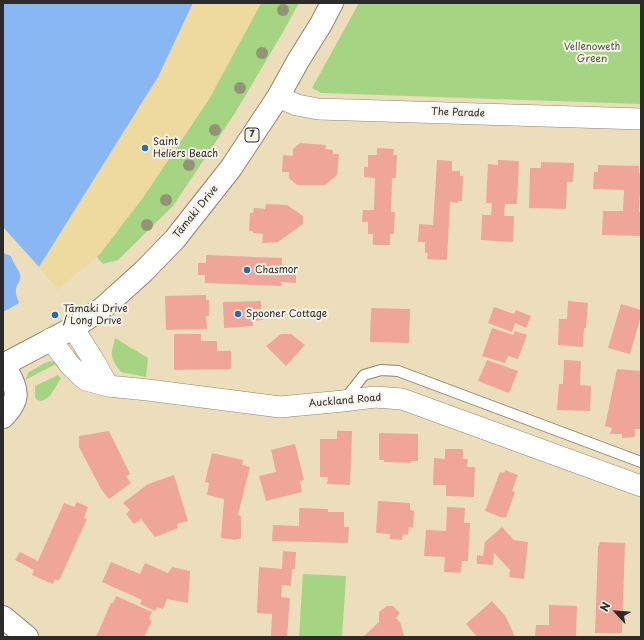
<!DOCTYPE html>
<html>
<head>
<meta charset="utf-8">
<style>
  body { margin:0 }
  #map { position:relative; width:644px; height:640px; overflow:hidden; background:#eddebb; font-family:"Playpen Sans",sans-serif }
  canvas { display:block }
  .frame { position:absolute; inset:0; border:4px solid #2b2b2b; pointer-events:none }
  .north { position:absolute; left:596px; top:592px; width:40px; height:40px; -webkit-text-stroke:3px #f7f3e8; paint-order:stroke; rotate:296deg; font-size:11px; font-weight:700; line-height:16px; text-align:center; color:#2b2b2b }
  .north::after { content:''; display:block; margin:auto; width:14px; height:18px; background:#2b2b2b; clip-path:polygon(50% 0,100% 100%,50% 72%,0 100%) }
</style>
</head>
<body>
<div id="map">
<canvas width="644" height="640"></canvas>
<div class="frame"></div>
<div class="north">N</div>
</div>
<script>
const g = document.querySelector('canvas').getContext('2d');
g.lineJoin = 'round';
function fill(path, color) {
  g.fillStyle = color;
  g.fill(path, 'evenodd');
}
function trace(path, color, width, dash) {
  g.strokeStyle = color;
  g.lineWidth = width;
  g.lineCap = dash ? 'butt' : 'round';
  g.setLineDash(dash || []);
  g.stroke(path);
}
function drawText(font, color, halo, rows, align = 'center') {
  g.font = font + ' "Playpen Sans",sans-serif';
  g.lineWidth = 4;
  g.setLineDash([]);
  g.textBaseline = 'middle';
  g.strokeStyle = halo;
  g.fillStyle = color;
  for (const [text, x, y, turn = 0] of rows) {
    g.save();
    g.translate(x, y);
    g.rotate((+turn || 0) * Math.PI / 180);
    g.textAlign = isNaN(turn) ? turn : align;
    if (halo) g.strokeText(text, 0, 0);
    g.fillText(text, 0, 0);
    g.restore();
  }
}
fill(new Path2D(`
  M261 3H299L283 32 235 113 173 206 118 260 103 264 97 257 144 196 209 99Z
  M359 3H641V104L321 93 312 88Z
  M115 338 148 358 146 377 121 372C117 366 110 358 112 351 113 347 114 343 115 338Z
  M51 361 58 363 25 380 29 372 45 363Z
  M58 375 61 378 50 396 42 401 37 400 35 397V386Z
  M303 574 346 576 342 637H299Z`), '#a5d482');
fill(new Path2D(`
  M193 3H261L209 99 144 196 101 253 58 290 39 267 158 77Z`), '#eeda9e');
fill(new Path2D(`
  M3 3H193L158 77 39 267 3 227Z
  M3 253 11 256C13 263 18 268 20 274 22 281 16 284 16 290 15 294 18 299 19 303L3 312Z`), '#88b7f3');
fill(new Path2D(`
  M300 143 326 145 325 149 333 150V154H339L337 175 325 185H297L289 178V172H282L283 155 293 156V149Z
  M377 148 394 149 393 155H397L396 178H392L391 212H395L394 234H390V245H373V234H368V222H362L363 210H374L375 178 364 177V167H368V155H377Z
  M437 160 452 161V171H460V176H463L462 201H458V203L450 202 447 260 427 259 428 253H425V242H418L419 224 433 225Z
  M498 160 519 161 517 204H505L504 216H514L513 242 481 240 482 215H491L492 203H486L488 164 498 165Z
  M541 162 574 163 573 182H567L566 209 529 208 530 168H541Z
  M598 165 639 166V173H641V192H640L639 212H641V236L602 235 603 211H623L624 190 593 189 594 172H598Z
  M266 204 287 205 303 216V224L278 242 262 243 263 234 253 233V231H249L250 213H253L254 208 265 209Z
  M206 255 282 258V265L296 266V283L281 282V286L205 283V275H198V263H206Z
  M206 295V300H209V316H206L207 329 166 330 165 296Z
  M261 301V309H252L253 315 263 314V320L253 321V326L224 328 223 302Z
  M568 301 588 303 586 328H584L583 347 558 345 559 319H567Z
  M621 304 641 310V316L630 354 608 348Z
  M494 307 514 314 516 310 531 316 526 328 515 323 512 332 488 323Z
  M371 308 410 309 409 343 370 342Z
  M492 328 513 335 515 331 527 335 518 359 508 356 505 363 482 356Z
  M174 334H201V341H217V351H231V369L174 370Z
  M281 334H291L305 345 286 366 266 346Z
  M487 360 518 371 509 393 478 381Z
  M564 360 581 361 580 385 591 386 590 411 557 410 559 384H563Z
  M617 369 641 371V429H635V437L622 438V434H610L612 428 605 426Z
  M109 431 130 474 126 476 131 483 109 499 101 489 79 447V436Z
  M337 431H352L350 485 327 484 328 477H320V439H337Z
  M379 433 418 434V461H411V463L384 462V460H379Z
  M295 444 304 480 300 481 302 492 266 501 259 476 276 472 271 450Z
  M445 449H463V459H468L467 467H475L474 497 446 496V485H433L434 458 445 459Z
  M212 453 243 460 242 465 250 467 238 515 241 516V539H236V540L221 538 224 499 207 495 209 483 205 482Z
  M505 470 518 475 512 491 515 492 506 518 504 517 503 518 485 511 500 472 504 473Z
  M174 475 188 521 177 524 178 528 155 537 141 519 134 524 126 514 130 510 123 503 148 484Z
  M378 501 410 503V510L414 511 413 528 409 527 408 535 403 534 402 540 390 539V534L376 533Z
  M77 502 88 507 84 518 87 519 59 581 55 579 53 584 32 575 34 570 15 560 20 552 38 561 64 503 74 507Z
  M447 507 465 508 464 523H470L468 561H462L461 573 444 572 445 557 424 556 426 530 446 531Z
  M299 508 328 509V512H344V527H349L348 543 272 541 273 525 299 526Z
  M502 527 514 540 528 542 524 579 509 577 510 570 494 553 493 565 477 564V555L483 556 485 542Z
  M600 542 625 543 622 633H595L598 547Z
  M283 551 296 552 295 569H292L291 586 282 585 281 597 290 598 287 637H271L272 614 257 613 259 567 282 569Z
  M111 562 140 574 145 563 168 573 172 567 190 571 188 603 167 599 163 609 157 607 155 611 140 604 142 600 102 582Z
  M116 596 152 612 149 619 152 621 144 637H96L111 603H113Z
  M492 601 506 617 515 637H477L466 624Z
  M549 605 577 606 576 637H535L536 625H549Z
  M387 606H393L400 613 396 618 401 624 404 637H363L379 622V612Z`), '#efa598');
const lane = new Path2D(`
  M344 400 364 375 381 370 398 371 641 462`);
const street = new Path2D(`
  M278 97 297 105 318 109 641 119
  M73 328 94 361 108 386
  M50 339 64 357 69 364 79 374 86 380 108 386 148 390 280 407 343 401 375 397 402 399 641 486`);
const secondary = new Path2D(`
  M3 417C24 396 15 387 4 364
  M3 617 27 637`);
const primary = new Path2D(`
  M3 365 73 328 103 308 144 271 175 239 231 168 278 97 298 61 321 24 332 3`);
trace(lane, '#8c8473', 12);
trace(street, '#8c8473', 22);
trace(secondary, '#8c8473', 24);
trace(primary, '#8c8473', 24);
trace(lane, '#fff', 10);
trace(street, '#fff', 21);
trace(secondary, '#fff', 22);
trace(primary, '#fff', 22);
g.fillStyle = '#939378';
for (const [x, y] of [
  [283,10],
  [262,53],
  [240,88],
  [215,130],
  [189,165],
  [166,200],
  [147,225]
]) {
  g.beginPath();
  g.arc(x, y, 6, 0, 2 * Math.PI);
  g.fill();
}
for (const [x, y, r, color] of [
  [145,148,4,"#1f6fb2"],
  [247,270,4,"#1f6fb2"],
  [238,314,4,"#1f6fb2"],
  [55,315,4,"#1f6fb2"]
]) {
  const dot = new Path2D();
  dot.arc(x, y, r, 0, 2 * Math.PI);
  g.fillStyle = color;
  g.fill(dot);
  trace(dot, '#f7f3e8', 1.5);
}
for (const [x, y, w] of [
  [252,135,14]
]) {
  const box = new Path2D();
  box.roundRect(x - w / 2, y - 7, w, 14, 3);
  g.fillStyle = '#f7f3e8';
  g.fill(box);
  trace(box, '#2b2b2b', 1);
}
drawText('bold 9px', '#2b2b2b', null, [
  ["7",252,135]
]);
drawText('10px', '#4a5541', '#f7f3e8', [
  ["Vellenoweth",592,47],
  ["Green",592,59]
]);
drawText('10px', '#2b2b2b', '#f7f3e8', [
  ["The Parade",458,113,2],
  ["Tāmaki Drive",196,212,-51],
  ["Auckland Road",345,401,-5]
]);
drawText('10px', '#2b2b2b', '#f7f3e8', [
  ["Saint",153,142],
  ["Heliers Beach",153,154],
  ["Chasmor",255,270],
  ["Tāmaki Drive",63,309],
  ["/ Long Drive",63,321],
  ["Spooner Cottage",246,314]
], 'left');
</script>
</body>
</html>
